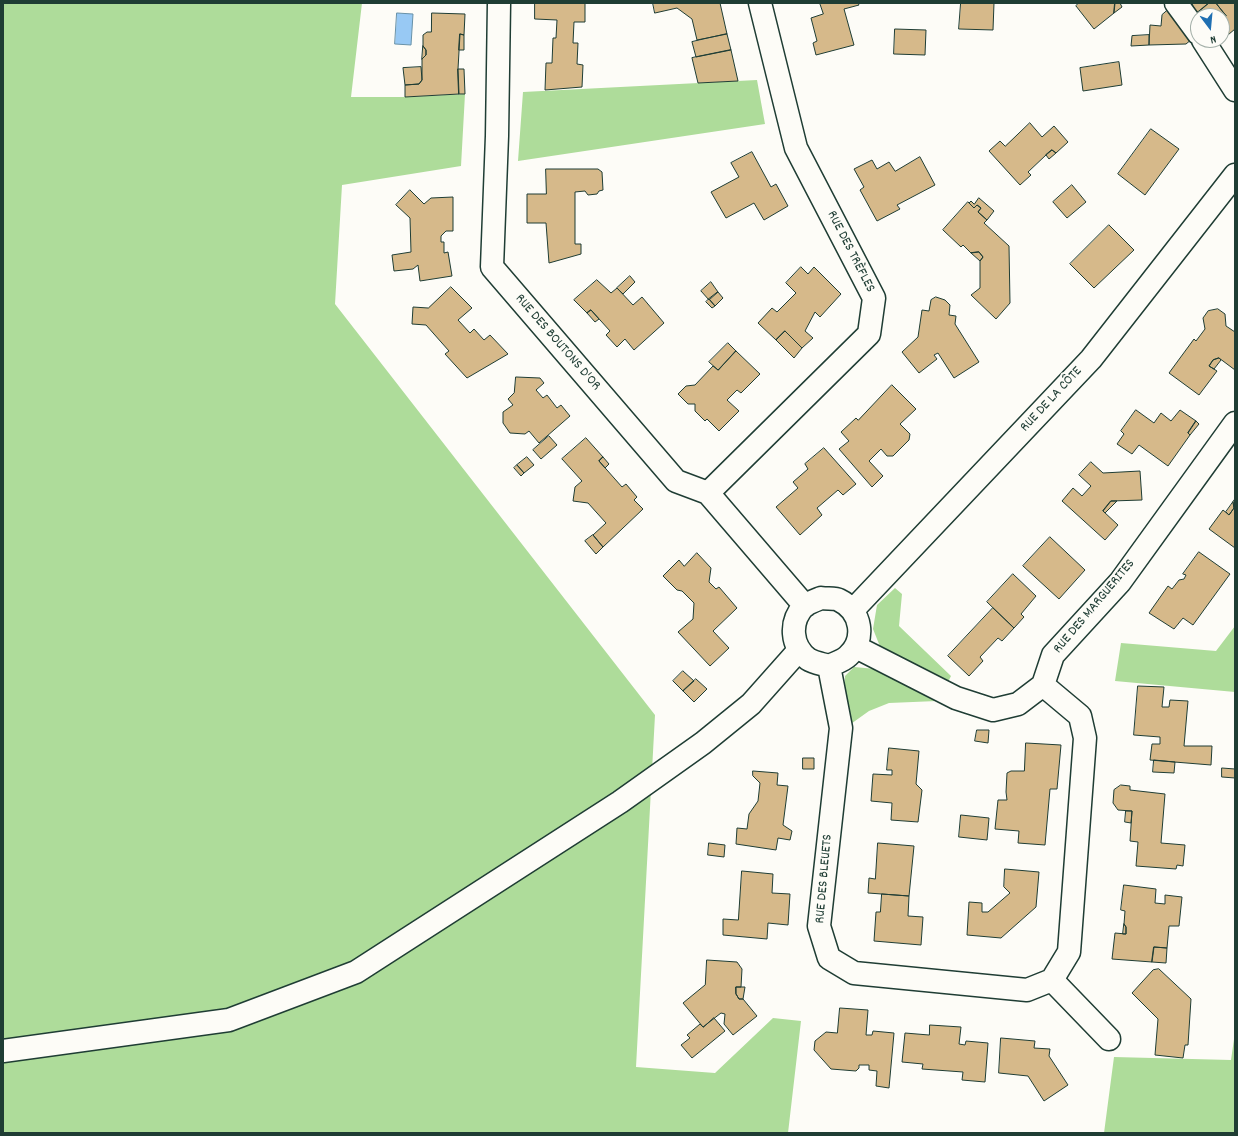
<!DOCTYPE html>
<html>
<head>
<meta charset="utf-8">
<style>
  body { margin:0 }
  #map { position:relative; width:1238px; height:1136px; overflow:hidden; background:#fdfcf7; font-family:Dekko,sans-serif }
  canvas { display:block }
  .frame { position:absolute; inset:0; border:4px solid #1f3d34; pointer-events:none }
  .north { position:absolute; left:1190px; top:8px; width:40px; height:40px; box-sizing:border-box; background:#fdfcf7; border:1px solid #a4b0a9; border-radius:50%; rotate:164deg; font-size:11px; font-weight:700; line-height:16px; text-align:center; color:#1f3d34 }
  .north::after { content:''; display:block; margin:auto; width:14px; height:18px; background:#1f6fb2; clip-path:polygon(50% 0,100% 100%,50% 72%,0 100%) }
</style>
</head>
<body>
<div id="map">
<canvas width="1238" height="1136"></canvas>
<div class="frame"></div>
<div class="north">N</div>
</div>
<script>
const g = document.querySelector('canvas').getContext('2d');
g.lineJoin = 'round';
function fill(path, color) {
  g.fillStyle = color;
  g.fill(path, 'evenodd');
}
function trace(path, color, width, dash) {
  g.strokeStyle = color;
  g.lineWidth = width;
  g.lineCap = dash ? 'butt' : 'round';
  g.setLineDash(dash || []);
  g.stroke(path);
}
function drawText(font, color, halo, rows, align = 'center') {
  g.font = font + ' Dekko,sans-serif';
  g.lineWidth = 4;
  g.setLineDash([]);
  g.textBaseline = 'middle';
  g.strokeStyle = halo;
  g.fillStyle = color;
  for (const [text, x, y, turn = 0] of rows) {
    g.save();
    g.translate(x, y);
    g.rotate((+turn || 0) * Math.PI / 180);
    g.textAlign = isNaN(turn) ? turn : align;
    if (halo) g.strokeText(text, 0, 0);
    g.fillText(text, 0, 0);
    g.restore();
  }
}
fill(new Path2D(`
  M3 3H362L351 97H405L465 94 461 166 342 185 335 304 655 715 636 1067 715 1073 773 1018 801 1021 788 1133H3Z
  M757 80 765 124 518 161 523 92Z
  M895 588 902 594 899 626 951 676 947 684 881 649 873 629 877 605Z
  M1235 626V692L1115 681 1121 643 1216 651Z
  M854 667 876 669 937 701 889 703 869 711 848 726 844 694 845 676Z
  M1235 1032V1133H1104L1114 1057 1231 1060Z`), '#aedc9a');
const water = new Path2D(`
  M397 13 413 14 411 45 395 44Z`);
fill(water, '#98c9f4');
trace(water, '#6891a7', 1);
const building = new Path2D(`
  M535 3H585V22H574L573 43H578L577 64 583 65 582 87 545 90 546 63H552L553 38H556L557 20 535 19Z
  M653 3H720L727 34 697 40 692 19 677 8 655 13Z
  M820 3H858L859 5 844 9 854 45 816 55 813 43 817 41 811 18 823 14Z
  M961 3H994L993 30 959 29Z
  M1079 3H1115L1114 13 1094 29 1076 6Z
  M1115 3H1120L1122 7 1114 13Z
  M1192 3H1209L1197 13Z
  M1209 3H1216L1226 16 1222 19V16H1199L1197 13Z
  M1216 3H1235V29L1222 40V19L1226 16Z
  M1168 10 1192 39 1186 44 1149 45 1150 25 1161 26 1162 15Z
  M432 13 465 14 464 35 460 34 458 69 459 94 405 97V85L419 84 422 80V59L426 55V50L423 46V35L427 32H431Z
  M895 29 926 30 925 55 894 54Z
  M460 34 464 35V50H459Z
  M727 34 731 50 696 57 692 42Z
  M1149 35V45L1131 46 1132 36Z
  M423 46 426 50V55L422 59Z
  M731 50 738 81 698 83 692 58Z
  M1119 62 1122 85 1083 91 1080 68Z
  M421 67 422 80 419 84 405 85 403 68Z
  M458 69H464L465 94H459Z
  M1030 123 1042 137 1054 126 1068 142 1056 153 1052 150 1046 155 1028 172 1031 175 1020 185 989 151 1000 141 1005 146Z
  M1151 129 1179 149 1145 195 1118 174Z
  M1052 150 1056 153 1049 159 1046 155Z
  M752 152 771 187 776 184 788 206 764 220 754 203 726 218 711 192 739 177 731 163Z
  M920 157 935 185 897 205 900 209 877 221 860 190 864 187 854 169 872 160 877 169 889 162 895 171Z
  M546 169H598L602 172 603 190 599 191 597 194 588 195 585 191 575 192V244H581V254L549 263 546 223H527V194H546Z
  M1072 185 1086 202 1067 218 1053 202Z
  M410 190 424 204 431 198 453 197V231H446L441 236V242H444V253L448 252 452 276 420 281 418 265 413 269 394 271 392 255 411 252 410 218 396 205Z
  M979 198 994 211 987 220 978 212 981 208 977 205 974 208 969 203 971 201 974 204Z
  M968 202 974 208 977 205 981 208 978 212 987 220 984 223 1009 246 1010 303 996 319 971 295 980 288V261L983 257 979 252 971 253 963 245 961 247 943 230Z
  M1109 225 1134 250 1094 288 1070 264Z
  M979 252 983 257 980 261 971 253Z
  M801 267 808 274 814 267 841 294 820 317 815 312 805 331 813 338 802 348 785 331 776 340 758 323 772 308 777 312 796 293 786 283Z
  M630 276 635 282 623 294 617 288Z
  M597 280 611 293 617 288 633 305 642 297 664 323 634 350 625 339 617 347 606 335 610 331 591 310 587 313 574 300Z
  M711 282 718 292 709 300 701 291Z
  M451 287 472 308 458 320 470 333 474 329 484 340 490 335 508 354 467 378 445 354 449 351 426 325 412 324 413 307 428 308Z
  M718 292 723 298 715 306 709 299Z
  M936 297 945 300 950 305 949 315 956 316 955 324 979 362 954 378 938 353 934 355 937 359 919 373 902 352 918 337 922 310 929 311 931 300Z
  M709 299 715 306 712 308 706 302Z
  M1218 309 1225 314 1226 326 1235 332V370L1219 358 1213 360 1209 366 1217 371 1199 395 1169 373 1194 339 1196 341 1205 329 1203 318 1208 311Z
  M591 310 599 319 595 322 587 313Z
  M785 331 802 348 794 358 776 340Z
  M728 343 736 351 718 370 709 362Z
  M736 351 760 374 741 393 737 390 727 400 739 411 719 431 707 419 705 421 695 411V404H688L678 394 686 386 695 385 713 366 718 370Z
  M1219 358 1221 360 1214 369 1209 366 1213 360Z
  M516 377 540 378 544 383 536 390 543 398 547 395 557 408 561 405 570 416 539 443 529 431 525 434 510 433 503 423V412L513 405 508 399 514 393Z
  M892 385 916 409 900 424 910 434 909 440 893 456H887L881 449 869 461 883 476 872 487 839 449 849 441 841 432 856 418 858 420Z
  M1136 410 1154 423 1161 413 1171 421 1180 410 1196 421 1188 433 1190 435 1168 466 1139 445 1132 454 1117 444 1124 434 1121 431Z
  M1196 421 1199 424 1190 435 1188 433Z
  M549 436 557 445 541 459 533 450Z
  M586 438 603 457 599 461 622 487 626 484 637 497 634 500 643 509 603 547 593 535 606 523 588 503 573 501 575 487 582 481 562 459Z
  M824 448 856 484 843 495 838 490 817 508 822 515 800 535 776 507 798 488 793 482 808 469 805 464Z
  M527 457 534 465 524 473 517 465Z
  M603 457 609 464 605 468 599 461Z
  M1091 462 1103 473 1140 471 1142 500 1111 501 1103 511 1118 525 1105 540 1062 501 1073 488 1082 496 1091 486 1079 475Z
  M517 465 524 473 521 476 514 468Z
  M1235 499V548L1209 529 1223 510 1229 515 1234 508 1233 502Z
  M1111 501H1117L1105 513 1103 511Z
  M1233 502 1234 508 1229 515 1226 512Z
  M593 535 603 547 596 554 585 541Z
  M1050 537 1085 570 1059 599 1023 566Z
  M1199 552 1230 574 1193 625 1183 618 1174 629 1149 613 1168 586 1172 589 1179 580 1184 579 1186 575 1183 574Z
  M697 553 711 568 709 582 716 589 719 587 737 608 713 631 729 648 710 666 678 632 693 619 694 603 682 591 677 590 663 576 679 560 684 566Z
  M1013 574 1036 596 1021 614 1024 617 1014 628 987 602Z
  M993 608 1014 628 1002 641 998 638 980 657 983 661 969 676 948 656Z
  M683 671 694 681 683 691 673 681Z
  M696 679 707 689 694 702 683 691Z
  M1138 686 1164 687 1162 707H1169L1170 700 1188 701 1184 746H1212L1211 765 1150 760 1152 744H1160V737L1134 735Z
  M977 730H989L988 743 975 741Z
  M1026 743 1061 745 1057 789H1050L1045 845 1018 843 1019 831 995 829 998 800H1007L1006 792 1007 773 1011 771H1024Z
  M889 748 919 751 916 784 922 790 918 822 891 820 892 803 871 801 873 774 892 775V770H887Z
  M803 758H814V769H803Z
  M1154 760 1175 762 1174 773 1153 772Z
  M1222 768 1235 769V778L1222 777Z
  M753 771 778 773 777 785 788 786 783 825 792 831 790 840 778 838 776 850 736 844 737 828 747 829 749 814 758 801 760 783 753 776Z
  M1121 785 1130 786V790L1165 794 1161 843 1185 845 1183 866 1177 865 1176 869 1136 866 1138 842 1130 841 1132 811 1118 810 1113 803 1114 790Z
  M1126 811H1132L1131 823 1125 822Z
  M961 815 989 818 987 840 959 837Z
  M709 843 725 845 724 857 708 855Z
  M878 843 914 846 909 896 868 893 869 878 875 879Z
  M1005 869 1039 872 1036 907 1001 938 967 935 969 902 982 903V912H988L1010 893 1004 887Z
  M742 871 773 874 772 893 790 894 788 925 768 923 767 939 723 935V919L738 920Z
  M1124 885 1156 889 1155 903 1165 904V895L1182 897 1179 926H1169L1167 948 1154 947 1152 962 1112 959 1115 933 1126 934V927L1124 924 1125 911 1121 910Z
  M882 894 909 896 908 916 923 917 921 945 874 941 876 912H880Z
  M1124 924 1126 927V934H1123Z
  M1154 947 1167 948 1166 963 1152 962Z
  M707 960 737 962 742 969 741 987H736V994L739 999H743L757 1016 733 1035 724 1024 725 1014 721 1013 703 1027 683 1003 705 985Z
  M1159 969 1191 999 1188 1045H1185L1183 1058 1155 1055 1158 1019 1132 993 1153 970Z
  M736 987H745L743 999H739L736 994Z
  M840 1008 868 1010 866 1035H872L873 1031 894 1033 889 1088 876 1086 877 1071 869 1070V1065H859V1068L856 1071 831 1069 814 1050 815 1041 826 1032 837 1033Z
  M714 1018 725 1031 692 1058 681 1045 690 1038 687 1035 700 1024 703 1027Z
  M930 1025 961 1027 959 1044 965 1045 966 1041 988 1043 985 1082 962 1080 963 1072 922 1069 923 1064 902 1062 905 1033 929 1035Z
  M1001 1038 1035 1041 1034 1048 1050 1049 1049 1056 1068 1085 1044 1101 1028 1076 999 1073Z`);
fill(building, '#d6b98a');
trace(building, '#1f3d34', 1);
const minor = new Path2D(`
  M499 3 497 136 492 267 676 481 708 493 805 606
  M1176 3 1198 33
  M1203 40 1235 90
  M708 493 869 334 874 298 796 148 760 3
  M821 598C827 599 835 598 839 600 862 611 866 640 848 656 843 661 835 663 829 666 823 664 814 663 808 659 791 646 789 622 804 606 808 603 816 600 821 598Z
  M853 610 1091 359 1235 175
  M856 647 956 698 993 710 1018 704 1043 685 1053 655 1120 582 1235 423
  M829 666 841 728 819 926 829 958 854 973 1027 990 1052 980 1069 952 1085 738 1080 716 1043 685
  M1052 980 1109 1039
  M3 1051 229 1020 356 972 620 802 703 743 751 704 799 650`);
trace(minor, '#1f3d34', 25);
trace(minor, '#fdfcf7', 22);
drawText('14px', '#1f3d34', '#fdfcf7', [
  ["RUE DES TRÈFLES",850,252,63],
  ["RUE DES BOUTONS D'OR",557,343,49],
  ["RUE DE LA CÔTE",1052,400,-47],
  ["RUE DES MARGUERITES",1095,607,-50],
  ["RUE DES BLEUETS",825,879,-85]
]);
</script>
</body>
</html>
